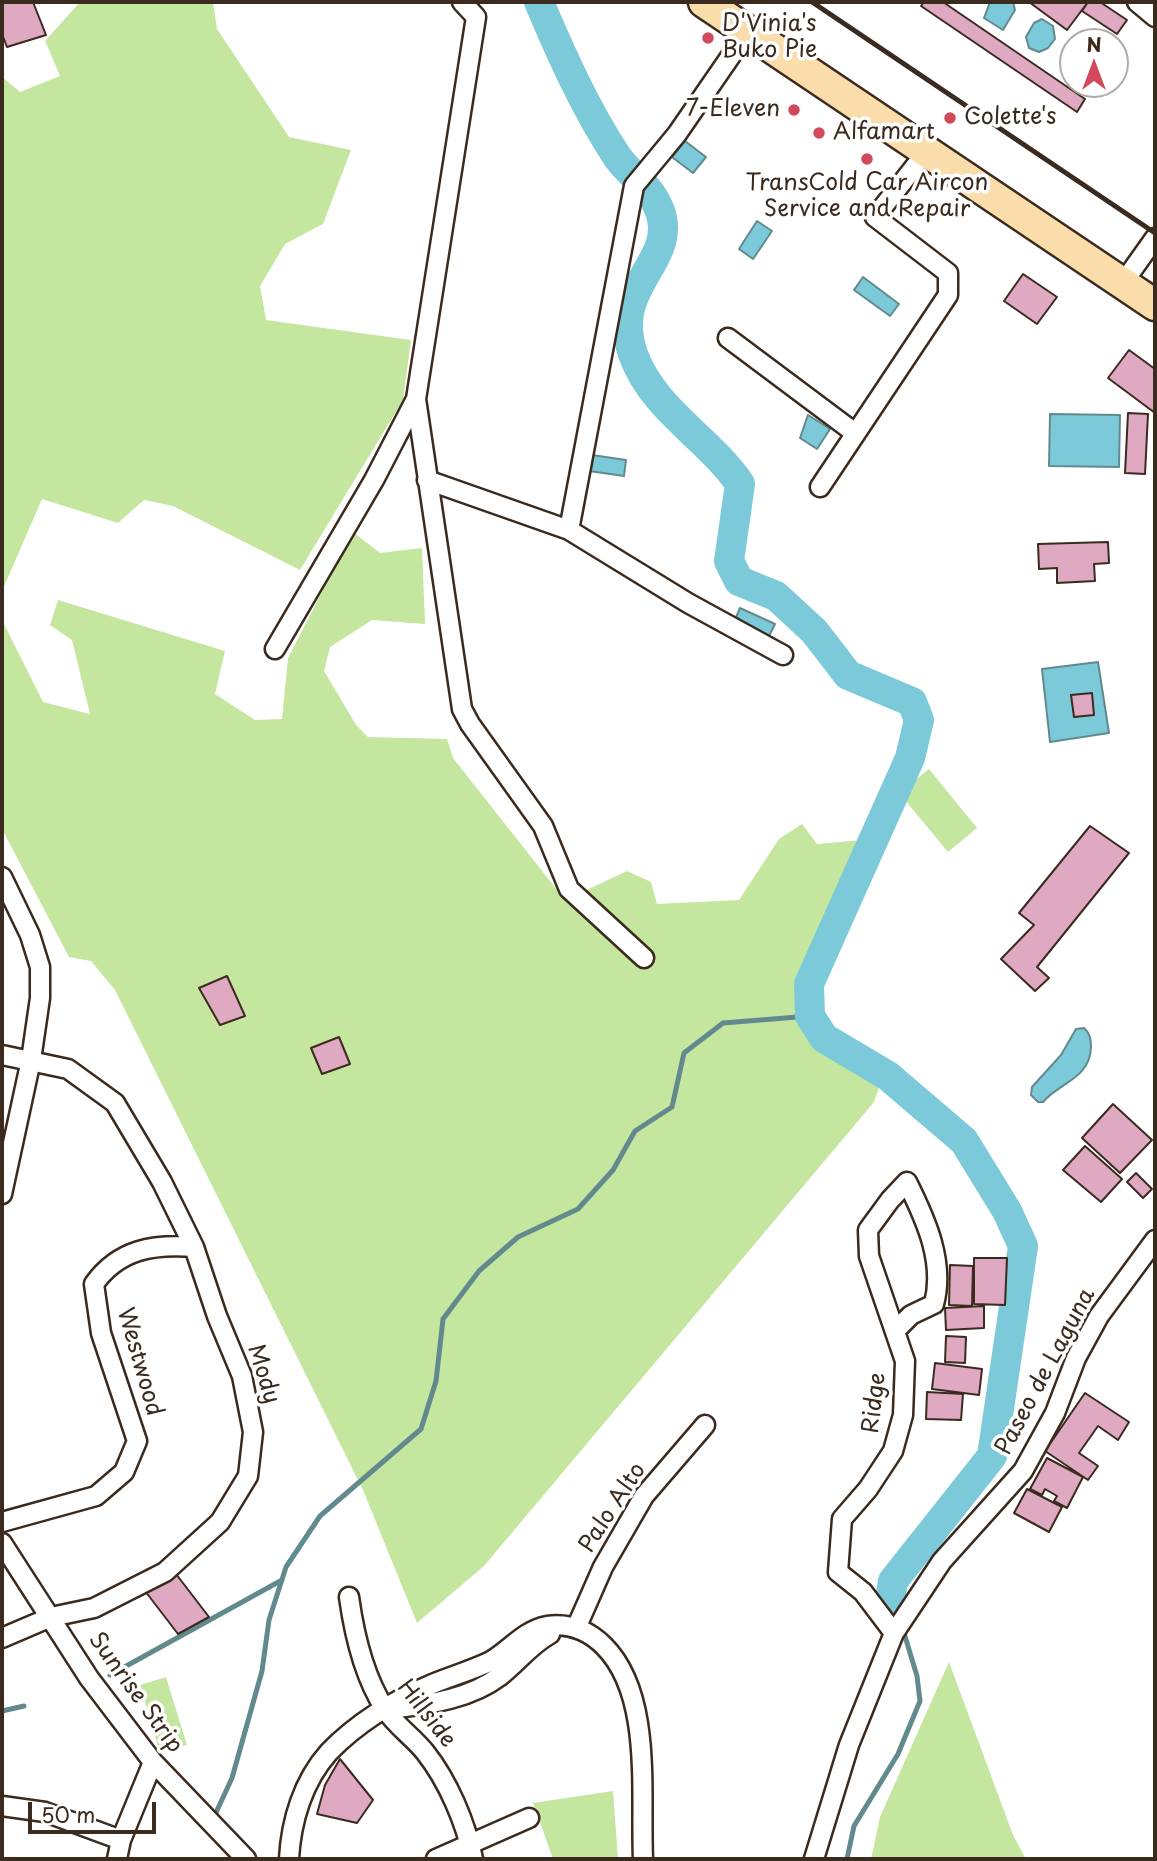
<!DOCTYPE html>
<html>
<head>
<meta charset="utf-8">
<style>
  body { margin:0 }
  #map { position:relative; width:1157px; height:1861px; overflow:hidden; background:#fff; font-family:"Playpen Sans",sans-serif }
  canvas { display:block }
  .frame { position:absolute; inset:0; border:4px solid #3b2a1e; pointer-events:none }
  .north { position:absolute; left:1059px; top:28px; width:70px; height:70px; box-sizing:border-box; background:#fff; border:2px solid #b1aaa5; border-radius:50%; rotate:0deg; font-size:19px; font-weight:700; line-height:28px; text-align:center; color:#3b2a1e }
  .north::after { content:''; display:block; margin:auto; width:24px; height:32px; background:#d1495b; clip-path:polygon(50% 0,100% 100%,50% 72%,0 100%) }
  .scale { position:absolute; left:28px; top:1802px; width:128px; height:32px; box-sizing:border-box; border:4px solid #3b2a1e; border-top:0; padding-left:9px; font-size:21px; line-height:24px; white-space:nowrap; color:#3b2a1e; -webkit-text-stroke:5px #fff; paint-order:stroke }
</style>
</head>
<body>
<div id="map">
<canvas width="1157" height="1861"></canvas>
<div class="frame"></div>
<div class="north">N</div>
<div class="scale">50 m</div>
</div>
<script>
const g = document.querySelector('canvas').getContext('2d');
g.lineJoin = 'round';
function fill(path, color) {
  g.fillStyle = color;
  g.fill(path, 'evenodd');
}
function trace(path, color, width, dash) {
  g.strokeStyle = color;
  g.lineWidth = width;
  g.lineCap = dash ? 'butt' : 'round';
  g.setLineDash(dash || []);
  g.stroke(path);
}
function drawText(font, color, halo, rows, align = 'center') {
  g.font = font + ' "Playpen Sans",sans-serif';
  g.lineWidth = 7;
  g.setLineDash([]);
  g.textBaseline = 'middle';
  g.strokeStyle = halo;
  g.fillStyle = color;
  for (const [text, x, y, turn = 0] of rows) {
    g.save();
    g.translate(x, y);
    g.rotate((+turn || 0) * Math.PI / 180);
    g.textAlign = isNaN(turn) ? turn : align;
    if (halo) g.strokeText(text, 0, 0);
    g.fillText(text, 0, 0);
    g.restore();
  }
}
fill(new Path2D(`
  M80 2H213L217 29 289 137 351 150 323 224 285 244 260 286 266 320 411 340 403 400 300 570 173 506 144 500 118 523 42 499 2 591V77L20 92 60 76 45 41Z
  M353 532 380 553 422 548 425 624 372 620 330 647 324 671 356 725 368 737 447 739 453 758 565 900 627 871 651 882 657 904 739 900 779 839 802 824 817 844 874 839 809 984 810 1017 824 1039 880 1085 874 1102 484 1566 417 1623 363 1490 115 990 91 961 69 957 2 829V620L43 702 90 714 72 640 50 625 58 600 225 651 215 694 255 720 282 719 288 658Z
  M929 769 977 828 948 852 899 793Z
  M949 1662 1013 1835 1026 1859H871L880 1817Z
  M166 1677 187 1745 160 1753 140 1685Z
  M613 1791 618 1859H553L533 1803Z`), '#c4e69f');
const water = new Path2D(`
  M990 2H1013L1015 10 1003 30 984 18Z
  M1042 19 1053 26 1055 39 1048 48 1039 52 1029 48 1026 37 1034 23Z
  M685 141 706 157 693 173 672 157Z
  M757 221 772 231 753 259 739 249Z
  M863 277 899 304 890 316 854 290Z
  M1050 414 1120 415 1119 467 1049 466Z
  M808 415 830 429 817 449 800 438Z
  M592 455 626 460 624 476 589 471Z
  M740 608 775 624 768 638 734 622Z
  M1098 662 1109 733 1050 742 1042 669Z
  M1084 1028C1090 1033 1091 1039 1091 1047 1090 1079 1060 1082 1043 1102H1038L1031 1095 1032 1087 1061 1055 1076 1029Z`);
fill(water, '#7ccad9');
trace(water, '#628a8e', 2);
trace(new Path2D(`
  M110 1675 282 1580
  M2 1711 24 1706
  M213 1819 232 1778 262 1671 269 1620 286 1567 320 1516 421 1429 436 1381 443 1319 479 1271 518 1237 578 1209 613 1170 635 1131 672 1107 684 1053 723 1023 810 1016
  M847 1859 854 1826 898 1754 920 1701 917 1676 904 1633`), '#628a8e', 5);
trace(new Path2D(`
  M539 2C561 54 586 110 618 158 633 178 650 185 660 211 678 263 609 285 633 354 653 410 708 437 740 484L729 561 739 581 776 596 814 631 848 675 912 702 919 720 910 758 809 984 810 1016 824 1038 888 1076 964 1141 1007 1211 1023 1246 992 1456 893 1581 889 1607`), '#7ccad9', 30);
const building = new Path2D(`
  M2 2H33L46 35 7 47 2 34Z
  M924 2H943L1085 99 1077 112 921 6Z
  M1029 2H1088L1067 30Z
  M1088 2H1100L1127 20 1117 34 1082 11Z
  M1023 274 1057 297 1037 324 1004 301Z
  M1129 350 1155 369V413L1108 378Z
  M1128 413 1148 414 1145 474 1125 473Z
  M1108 542 1109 563 1094 564 1095 581 1057 583V568L1039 569 1038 544Z
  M1092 693 1094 715 1074 717 1071 695Z
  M1090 826 1129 853 1037 967 1049 978 1035 991 1001 959 1034 925 1019 913Z
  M227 976 245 1016 220 1025 199 988Z
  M339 1037 350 1064 322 1074 311 1048Z
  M1113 1104 1152 1140 1120 1173 1082 1138Z
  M1085 1146 1122 1179 1101 1202 1063 1170Z
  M1136 1173 1152 1189 1143 1198 1127 1182Z
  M974 1258H1007L1005 1305 974 1304Z
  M950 1265 973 1266 972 1306 949 1305Z
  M984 1306V1328L946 1330 945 1308Z
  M946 1336 966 1337 965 1363 945 1362Z
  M935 1363 982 1369 979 1395 932 1389Z
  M927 1392 963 1394 961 1420 926 1419Z
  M1085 1393 1129 1422 1118 1440 1098 1426 1079 1453 1098 1466 1088 1480 1045 1451Z
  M1047 1458 1083 1477 1067 1508 1054 1501 1057 1496 1045 1489 1042 1495 1030 1489Z
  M1027 1489 1062 1507 1049 1532 1014 1513Z
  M173 1570 209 1617 178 1634 142 1587Z
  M340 1759 373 1800 357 1823 317 1814 325 1785Z`);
fill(building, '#dfa9c1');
trace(building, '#3b2a1e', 2);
const street = new Path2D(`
  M462 2 476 17 416 399 462 709 470 724 543 826 569 889 644 958
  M1137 2 1155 17
  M1123 283 1155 238
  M728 338 855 433
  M427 480 569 530 688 603 783 655
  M820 487 948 295V273L875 217 927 151
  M569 530 634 186 677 134 748 31
  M275 649 374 480 416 399
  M2 877 30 935 40 967V998L31 1060 2 1194
  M2 1055 68 1069 115 1103 162 1182 194 1247 217 1316 242 1376 253 1432 248 1476 220 1522 165 1572 94 1608 51 1617 2 1638
  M2 1522 96 1496 124 1472 137 1441 101 1333 94 1284C119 1249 153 1244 194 1247
  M2 1543 89 1678 153 1762 246 1859
  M349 1597C354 1633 364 1677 385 1709 395 1725 413 1737 425 1752 448 1781 466 1823 473 1859
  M577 1626 603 1567 644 1496 705 1425
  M894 1633 863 1592 838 1572 842 1519 868 1489 893 1451 903 1415 905 1361 869 1256 868 1230 890 1200 907 1182C926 1220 945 1262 934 1304L911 1315 896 1330
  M397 1708C432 1704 471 1698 500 1676 518 1662 530 1645 550 1634
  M2 1806 45 1812 121 1840
  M117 1859 121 1840 153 1762
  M289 1859C291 1821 303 1781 329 1752 356 1724 394 1700 430 1685 449 1677 470 1671 489 1662 509 1651 524 1630 547 1626 570 1623 588 1630 604 1646 653 1695 640 1794 643 1859
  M436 1859 529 1818
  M814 1859 849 1745 894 1633 942 1561 1023 1471 1055 1413 1076 1358 1099 1316 1155 1240`);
const primary = new Path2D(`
  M704 2 1155 305`);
trace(street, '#3b2a1e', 23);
trace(primary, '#3b2a1e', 35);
trace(street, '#fff', 18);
trace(primary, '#faddab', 30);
trace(new Path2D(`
  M812 2 1155 233`), '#3b2a1e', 5);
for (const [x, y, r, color] of [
  [708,38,7,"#d1495b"],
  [794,110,7,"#d1495b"],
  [950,118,7,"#d1495b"],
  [819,133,7,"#d1495b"],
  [867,159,7,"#d1495b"]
]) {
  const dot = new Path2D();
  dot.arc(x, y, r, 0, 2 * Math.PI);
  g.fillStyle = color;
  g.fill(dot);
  trace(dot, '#fff', 2.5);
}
drawText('23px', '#3b2a1e', '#fff', [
  ["D'Vinia's",722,25],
  ["Buko Pie",722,51],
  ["7-Eleven",780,110,"right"],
  ["Colette's",964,118],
  ["Alfamart",833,133],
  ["TransCold Car Aircon",867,184,"center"],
  ["Service and Repair",867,210,"center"]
], 'left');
drawText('23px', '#3b2a1e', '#fff', [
  ["Westwood",139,1362,74],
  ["Paseo de Laguna",1046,1372,-62],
  ["Mody",263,1374,73],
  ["Ridge",875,1403,-83],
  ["Palo Alto",613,1508,-57],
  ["Sunrise Strip",135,1693,54],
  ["Hillside",426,1714,52]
]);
</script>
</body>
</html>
